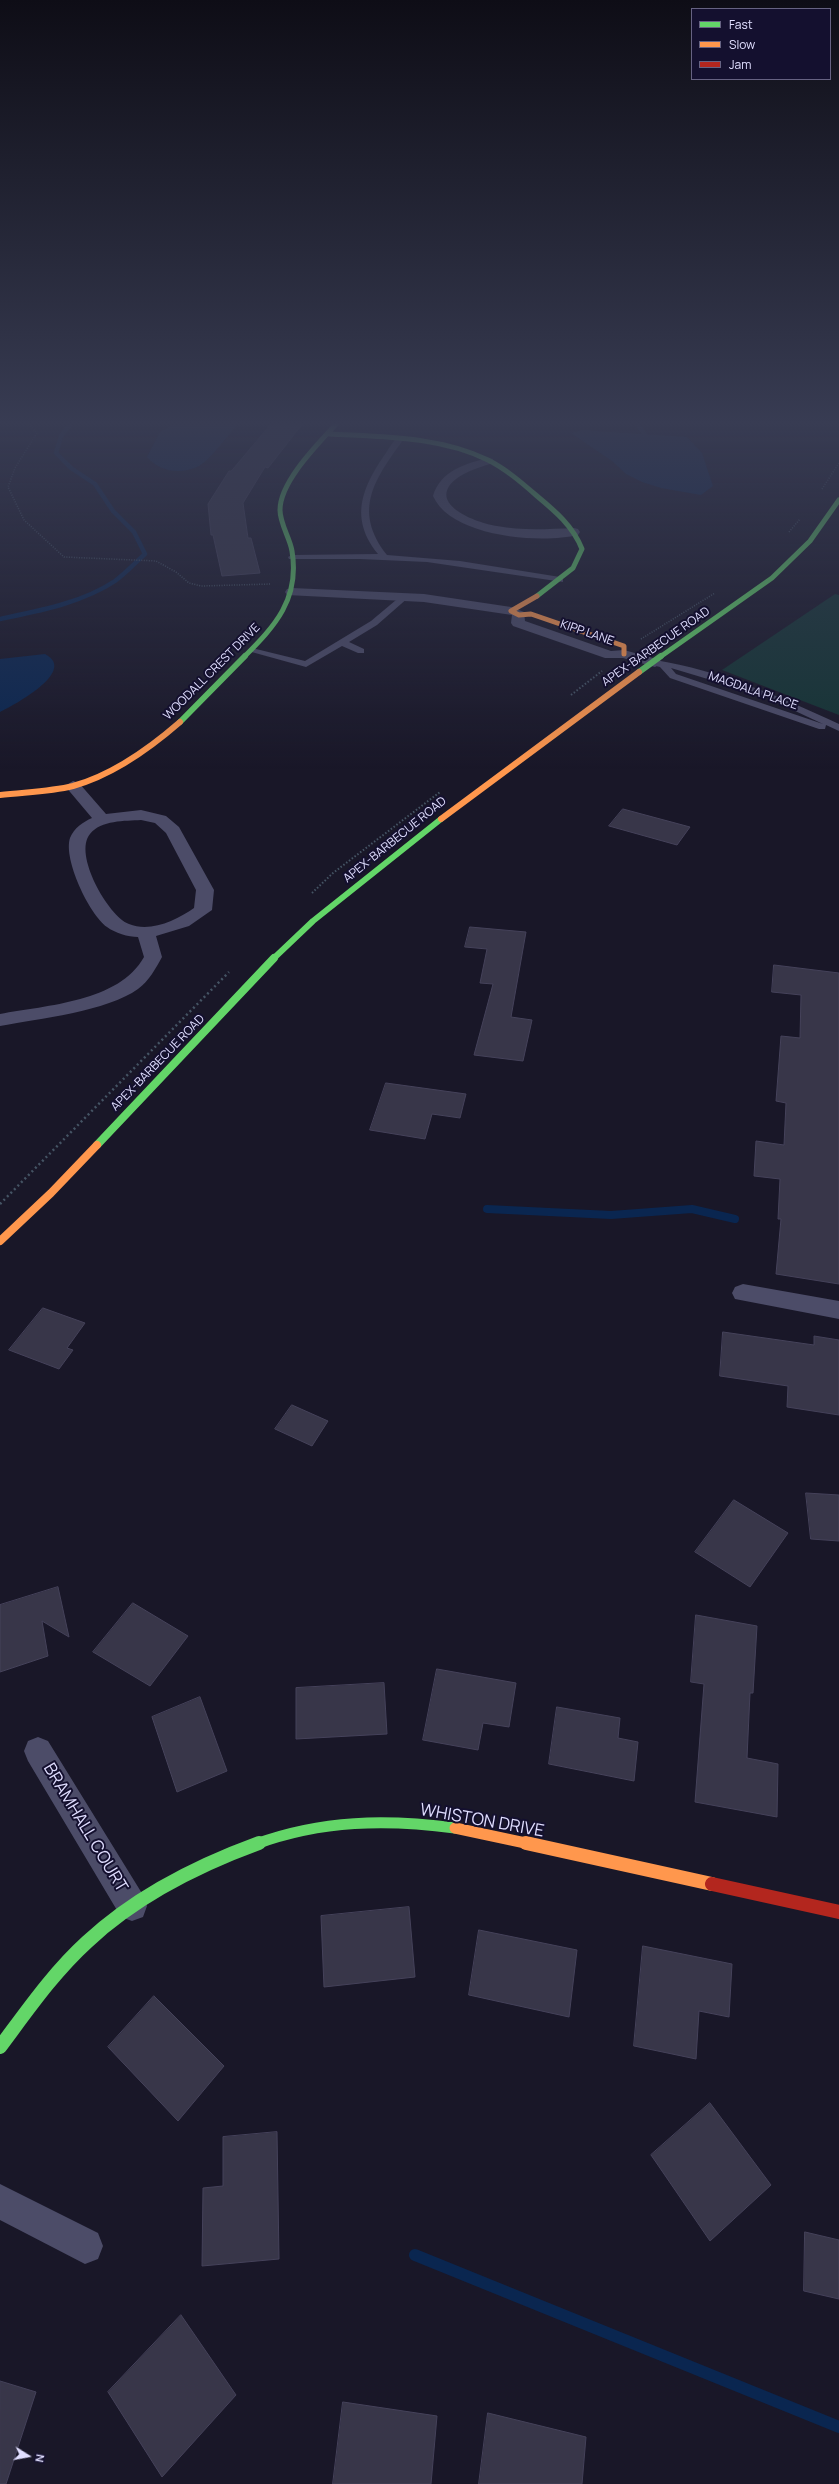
<!DOCTYPE html>
<html>
<head>
<meta charset="utf-8">
<style>
  body { margin:0 }
  #map { position:relative; width:839px; height:2484px; overflow:hidden; background:#191728; font-family:Manrope,sans-serif }
  canvas { display:block }
  .legend { position:absolute; left:691px; top:8px; width:140px; height:72px; box-sizing:border-box; background:#14102f; border:1px solid #666282; margin:0; padding:5px 7px; list-style:none; font-size:12px; color:#e0deff }
  .legend li { display:flex; align-items:center; gap:8px; height:20px }
  .legend b { width:20px; border:1px solid #666282 }
  .north { position:absolute; left:8px; top:2436px; width:40px; height:40px; -webkit-text-stroke:3px #14102f; paint-order:stroke; rotate:101deg; font-size:11px; font-weight:700; line-height:16px; text-align:center; color:#e0deff }
  .north::after { content:''; display:block; margin:auto; width:14px; height:18px; background:#e0deff; clip-path:polygon(50% 0,100% 100%,50% 72%,0 100%) }
</style>
</head>
<body>
<div id="map">
<canvas width="839" height="2484"></canvas>
<ul class="legend">
<li><b style="height:5px;background:#63d668"></b>Fast</li>
<li><b style="height:5px;background:#ff974d"></b>Slow</li>
<li><b style="height:5px;background:#b3261e"></b>Jam</li>
</ul>
<div class="north">N</div>
</div>
<script>
const g = document.querySelector('canvas').getContext('2d');
g.lineJoin = 'round';
function fill(path, color) {
  g.fillStyle = color;
  g.fill(path, 'evenodd');
}
function trace(path, color, width, dash) {
  g.strokeStyle = color;
  g.lineWidth = width;
  g.lineCap = dash ? 'butt' : 'round';
  g.setLineDash(dash || []);
  g.stroke(path);
}
function drawText(font, color, halo, rows, align = 'center') {
  g.font = font + ' Manrope,sans-serif';
  g.lineWidth = 4;
  g.setLineDash([]);
  g.textBaseline = 'middle';
  g.strokeStyle = halo;
  g.fillStyle = color;
  for (const [text, x, y, turn = 0] of rows) {
    g.save();
    g.translate(x, y);
    g.rotate((+turn || 0) * Math.PI / 180);
    g.textAlign = isNaN(turn) ? turn : align;
    if (halo) g.strokeText(text, 0, 0);
    g.fillText(text, 0, 0);
    g.restore();
  }
}
fill(new Path2D(`
  M835 594 839 595V715L722 670Z`), '#143434');
fill(new Path2D(`
  M177 422H239C229 434 210 461 197 467 179 475 159 471 147 457L160 432Z
  M582 430 687 437 702 453 713 486 701 495 661 488 642 482 626 474 612 461 571 433Z
  M45 654C78 671 14 705 0 712V659Z`), '#0a2650');
trace(new Path2D(`
  M636 422 647 438
  M0 619C38 611 82 603 115 581 126 573 135 563 145 554L134 532 113 511 95 484 71 468 56 453 61 436 72 422`), '#0a2650', 4.5);
trace(new Path2D(`
  M487 1209 611 1215 692 1209 735 1219`), '#0a2650', 8);
trace(new Path2D(`
  M415 2255 839 2427`), '#0a2650', 12);
const building = new Path2D(`
  M273 422H304L268 468 265 467 243 503 248 538H251L260 573 222 576 213 535H211L208 504 229 471H231Z
  M623 809 690 827 677 845 609 826Z
  M470 927 526 932 511 1017 532 1020 523 1061 474 1055 493 984 480 983 487 949 465 947Z
  M774 965 839 973V1284L776 1274 781 1219H778L780 1179 754 1176 756 1141 784 1145 786 1103 776 1101 781 1036 800 1038 801 995 772 992Z
  M386 1083 466 1094 460 1118 432 1114 425 1139 370 1130Z
  M43 1308 85 1323 67 1348 73 1350 59 1369 9 1350Z
  M723 1332 814 1345V1336L839 1340V1415L787 1407 788 1386 720 1376Z
  M292 1405 328 1421 312 1446 275 1429Z
  M806 1493 839 1495V1541L811 1539Z
  M734 1500 788 1533 750 1587 695 1552Z
  M58 1587 69 1637 42 1621 48 1656 0 1672V1605Z
  M133 1603 188 1636 150 1686 93 1652Z
  M696 1615 757 1626 753 1693H750L747 1758 778 1764 777 1817 695 1802 704 1684 691 1682Z
  M437 1669 516 1683 509 1727 483 1723 478 1750 423 1740Z
  M384 1683 387 1734 296 1739V1688Z
  M200 1697 227 1771 177 1792 152 1717Z
  M557 1707 620 1718 618 1738 638 1742 634 1781 549 1764Z
  M409 1907 415 1977 324 1987 321 1916Z
  M479 1930 577 1950 569 2017 469 1995Z
  M643 1946 732 1964 729 2017 699 2011 696 2059 634 2046Z
  M154 1996 224 2066 178 2121 108 2047Z
  M710 2103 771 2185 710 2241 651 2155Z
  M277 2132 279 2259 202 2266 203 2188 223 2186V2137Z
  M805 2232 839 2240V2299L804 2291Z
  M181 2315 236 2395 162 2477 108 2392Z
  M0 2381 36 2392 6 2484H0Z
  M343 2402 437 2416 431 2484H333Z
  M488 2413 586 2437 582 2484H479Z`);
fill(building, '#383649');
trace(building, '#45425a', 1);
trace(new Path2D(`
  M27 422 37 433 15 468 8 487 24 520 64 557 156 561 176 572 189 583 201 586 271 584
  M822 489 839 463
  M789 532 800 519
  M641 639 715 593`), '#455464', 1.5, [1, 1.5]);
trace(new Path2D(`
  M571 695 602 671
  M312 893 333 873 440 792`), '#455464', 2, [1.5, 2]);
trace(new Path2D(`
  M0 1204 229 972`), '#455464', 2.5, [2, 3]);
fill(new Path2D(`
  M396 438 403 440C375 479 352 510 387 555L460 561 560 577 563 578V582L427 562 360 559H289L288 557 292 555 378 554C343 511 370 476 396 438Z
  M402 595 409 597 377 625 349 642 364 649V653H358L342 646 306 667 248 651 252 648 305 661 371 621Z
  M655 660C721 671 779 696 839 724V731L826 725 825 729H819L670 678 660 667 652 665 650 663ZM671 668 761 695 823 724 676 674Z`), '#4c4c68');
fill(new Path2D(`
  M489 458 493 459V463C481 467 466 471 456 479 425 504 477 523 497 526 522 531 548 529 574 528L578 529 580 532 578 535C540 544 451 537 433 496 440 471 466 463 489 458Z
  M292 588 424 594 511 607 524 612 525 621 611 651 624 650 660 660 662 663 655 667 623 658H605L513 626 511 623 512 615 424 602 287 595 285 592 287 589Z
  M73 781 79 783 106 814 141 810 166 816 179 827 214 890 212 910 189 926 156 936 162 957C156 968 149 981 138 989 108 1011 38 1019 0 1026V1014C47 1005 119 1002 144 957L138 937C128 937 115 933 107 927 89 914 63 859 70 838 74 828 83 822 92 818L65 786ZM141 820 155 823 166 833 196 890 194 908C177 920 150 933 129 924 108 916 73 854 90 834 101 820 125 821 141 820Z
  M743 1284 839 1301V1319L735 1299 732 1293 735 1287Z
  M38 1737 48 1741 143 1895 147 1906 143 1917 132 1921 121 1917 28 1761 24 1751 28 1741Z
  M0 2184 98 2233 103 2246 98 2259 85 2264 0 2220Z`), '#4c4c68');
trace(new Path2D(`
  M329 434C382 437 439 436 488 460 506 469 522 483 537 496 555 511 573 526 582 549L573 568 537 596
  M244 657C275 626 300 599 292 551 290 538 280 524 280 510 280 481 319 443 338 422
  M660 657 772 578 810 541 839 500`), '#63d668', 5);
trace(new Path2D(`
  M639 672 661 656
  M180 722 245 656
  M273 959 313 921 441 819`), '#63d668', 6);
trace(new Path2D(`
  M97 1145 274 958`), '#63d668', 8);
trace(new Path2D(`
  M256 1844C322 1820 386 1819 455 1828`), '#63d668', 11);
trace(new Path2D(`
  M0 2047C27 2011 53 1973 87 1942 136 1896 196 1866 259 1843`), '#63d668', 14);
trace(new Path2D(`
  M537 596 511 611 519 615 531 614 624 646V654`), '#ff974d', 5);
trace(new Path2D(`
  M0 795C24 792 49 792 73 786 113 775 149 749 180 722
  M441 819 639 672`), '#ff974d', 6);
trace(new Path2D(`
  M0 1241 51 1193 97 1145`), '#ff974d', 8);
trace(new Path2D(`
  M455 1828 530 1844`), '#ff974d', 11);
trace(new Path2D(`
  M526 1843 712 1884`), '#ff974d', 14);
trace(new Path2D(`
  M712 1884 839 1912`), '#b3261e', 14);
const sky = g.createLinearGradient(0, 0, 0, 770);
sky.addColorStop(0, '#0e0d16');
sky.addColorStop(0.55, '#383c53');
sky.addColorStop(1, '#383c5300');
g.fillStyle = sky;
g.fillRect(0, 0, 839, 770);
drawText('12px', '#e0deff', '#14102f', [
  ["KIPP LANE",587,633,19],
  ["APEX-BARBECUE ROAD",656,647,-35],
  ["WOODALL CREST DRIVE",212,672,-45],
  ["MAGDALA PLACE",753,691,19],
  ["APEX-BARBECUE ROAD",395,840,-39],
  ["APEX-BARBECUE ROAD",158,1063,-46]
]);
drawText('17px', '#e0deff', '#14102f', [
  ["WHISTON DRIVE",482,1821,10],
  ["BRAMHALL COURT",85,1828,59]
]);
</script>
</body>
</html>
